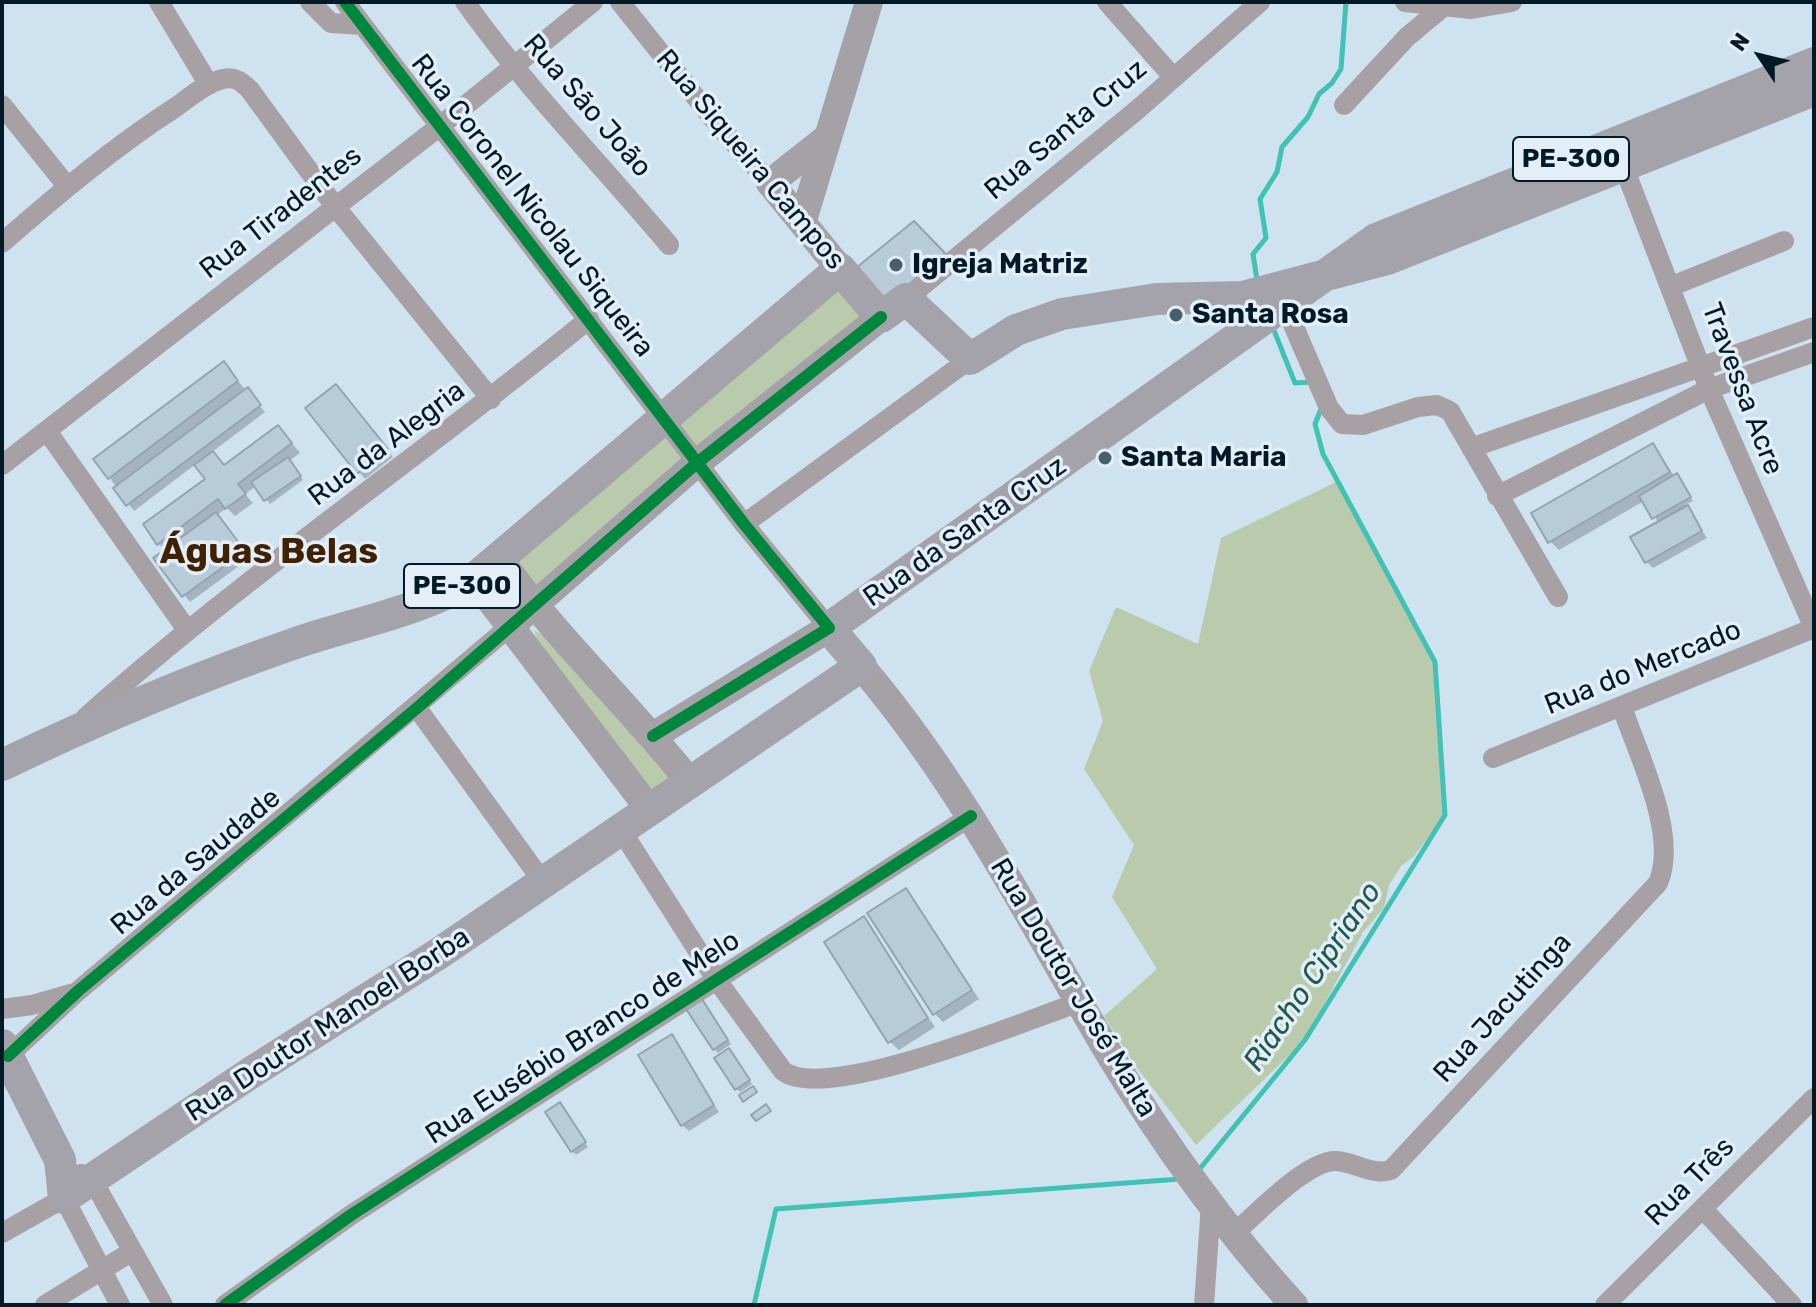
<!DOCTYPE html>
<html>
<head>
<meta charset="utf-8">
<style>
  body { margin:0 }
  #map { position:relative; width:1816px; height:1307px; overflow:hidden; background:#cfe2f0; font-family:Rubik,sans-serif }
  canvas { display:block }
  .frame { position:absolute; inset:0; border:4px solid #021927; pointer-events:none }
  .north { position:absolute; left:1720px; top:16px; width:80px; height:80px; -webkit-text-stroke:6px #e3eef7; paint-order:stroke; rotate:305deg; font-size:22px; font-weight:700; line-height:32px; text-align:center; color:#021927 }
  .north::after { content:''; display:block; margin:auto; width:28px; height:36px; background:#021927; clip-path:polygon(50% 0,100% 100%,50% 72%,0 100%) }
</style>
</head>
<body>
<div id="map">
<canvas width="1816" height="1307"></canvas>
<div class="frame"></div>
<div class="north">N</div>
</div>
<script>
const g = document.querySelector('canvas').getContext('2d');
g.lineJoin = 'round';
function fill(path, color) {
  g.fillStyle = color;
  g.fill(path, 'evenodd');
}
function trace(path, color, width, dash) {
  g.strokeStyle = color;
  g.lineWidth = width;
  g.lineCap = dash ? 'butt' : 'round';
  g.setLineDash(dash || []);
  g.stroke(path);
}
function drawText(font, color, halo, rows, align = 'center') {
  g.font = font + ' Rubik,sans-serif';
  g.lineWidth = 7;
  g.setLineDash([]);
  g.textBaseline = 'middle';
  g.strokeStyle = halo;
  g.fillStyle = color;
  for (const [text, x, y, turn = 0] of rows) {
    g.save();
    g.translate(x, y);
    g.rotate((+turn || 0) * Math.PI / 180);
    g.textAlign = isNaN(turn) ? turn : align;
    if (halo) g.strokeText(text, 0, 0);
    g.fillText(text, 0, 0);
    g.restore();
  }
}
fill(new Path2D(`
  M839 274 875 315 697 456 669 417Z
  M663 419 691 462 534 600 504 559Z
  M1338 481 1435 662 1445 815 1414 856 1401 866 1389 885 1384 908 1363 932 1305 1040 1196 1145 1135 1065 1104 1016 1157 969 1112 897 1134 845 1084 769 1103 721 1089 671 1116 607 1198 644 1221 538Z
  M534 630 567 649 681 780 649 801 544 665Z`), '#bacaad');
fill(new Path2D(`
  M223 364 265 412 212 452 225 466 286 436 300 453 289 461 303 480 270 504 256 486 245 494 253 503 235 516 227 508 217 515 250 558 190 602 156 558 166 551 159 544 208 479 196 464 134 511 109 477Z
  M342 393 393 457 365 479 308 408Z
  M1652 445 1675 477 1681 480 1693 501 1685 505 1707 538 1653 568 1647 562 1659 523 1644 501 1559 550 1550 541Z
  M905 891 979 999 943 1022 935 1014Z
  M863 919 935 1027 899 1050 890 1042Z
  M706 1005 731 1044 718 1053 714 1049Z
  M671 1037 719 1112 689 1131 682 1125Z
  M732 1054 752 1084 740 1092 736 1088Z
  M563 1109 588 1147 576 1155 572 1151Z`), '#0003');
trace(new Path2D(`
  M1257 280 1253 254 1266 238 1260 199 1277 172 1282 147 1308 117 1319 94 1332 83 1341 69 1346 2
  M1273 328 1295 383 1312 382
  M1198 1171 1305 1040 1445 815 1435 662 1323 454 1315 424 1321 409
  M754 1305 776 1209 1180 1179`), '#40c2b5', 5);
const building = new Path2D(`
  M914 221 945 253 877 312 846 276Z
  M224 361 238 381 108 479 93 459Z
  M336 384 388 449 357 474 305 408Z
  M248 387 261 405 126 506 113 488Z
  M278 425 292 443 238 484 246 494 225 509 218 499 157 545 143 524 205 479 194 465 213 451 224 465Z
  M1653 443 1670 472 1548 543 1531 513Z
  M288 457 301 476 264 501 251 482Z
  M1677 473 1691 497 1652 519 1639 496Z
  M1688 505 1702 531 1645 563 1630 537Z
  M216 512 245 551 182 597 153 558Z
  M906 888 972 990 933 1015 867 913Z
  M864 916 928 1018 888 1043 824 942Z
  M702 999 728 1040 713 1050 686 1009Z
  M672 1034 714 1105 681 1126 638 1055Z
  M729 1048 750 1080 735 1090 714 1058Z
  M753 1086 757 1092 743 1102 739 1095Z
  M560 1102 586 1142 571 1152 545 1112Z
  M766 1104 771 1111 756 1121 751 1115Z`);
fill(building, '#b8cbd9');
trace(building, '#91a4b1', 2);
trace(new Path2D(`
  M159 2 209 85
  M310 2 331 23 362 25
  M345 2 744 524 829 628
  M465 2C526 88 601 164 669 245
  M620 2 718 125 770 183
  M1107 2 1173 77
  M1405 2 1471 9 1512 2
  M2 105 67 186
  M1344 105 1407 37 1443 7
  M1620 157 1709 389 1814 628
  M2 243C58 194 114 147 176 107 190 97 206 83 223 79 235 76 242 82 250 90L334 205 491 399
  M1672 286 1784 241
  M906 299 1137 110 1260 2
  M1285 306 1329 408 1342 424 1363 425 1418 407 1437 405 1450 411 1558 597
  M47 431 187 630
  M1471 448 1814 327
  M2 465 440 126 593 2
  M1497 496 1709 389 1814 352
  M744 524 970 359
  M417 708 543 882
  M86 717C246 575 424 454 589 319
  M1493 758 1814 628
  M621 830 716 979 783 1071C826 1104 1027 1020 1080 1002
  M2 1009 32 1005 70 994
  M8 1056 78 991 508 628
  M81 1174 93 1181 163 1305
  M1703 1209 1792 1305
  M2 1233 64 1198 120 1305
  M1234 1233C1257 1214 1307 1160 1336 1161 1356 1162 1371 1176 1391 1170L1658 883C1679 835 1638 755 1622 707
  M45 1305 131 1252
  M225 1305 351 1215 971 816
  M1204 1305 1211 1204
  M1605 1305 1814 1098`), '#a7a1a6', 20);
trace(new Path2D(`
  M828 137 770 183 840 269
  M803 220 869 2
  M498 557C555 637 628 704 689 781
  M474 579 650 810
  M508 628 697 463 881 317
  M861 666C962 785 1029 918 1108 1052 1162 1141 1224 1228 1294 1305
  M653 736 829 628`), '#a4a1a7', 28);
trace(new Path2D(`
  M2 765C96 720 192 679 290 645 352 623 417 613 474 579L840 269 881 317 906 299 970 359 1016 330 1062 314 1157 299 1243 297 1387 259 1814 90
  M2 1045 60 1160 64 1198 252 1072 438 954 861 666 829 628 1376 239 1814 63`), '#a4a3ac', 32);
trace(new Path2D(`
  M345 2 744 524 829 628 653 736
  M8 1056 78 991 417 708 697 463 881 317
  M225 1305 351 1215 971 816`), '#00873e', 12);
for (const [x, y, r, color] of [
  [896,265,8,"#4a5f6d"],
  [1176,315,8,"#4a5f6d"],
  [1105,458,8,"#4a5f6d"]
]) {
  const dot = new Path2D();
  dot.arc(x, y, r, 0, 2 * Math.PI);
  g.fillStyle = color;
  g.fill(dot);
  trace(dot, '#e3eef7', 3);
}
for (const [x, y, w] of [
  [1571,159,116],
  [462,586,116]
]) {
  const box = new Path2D();
  box.roundRect(x - w / 2, y - 22, w, 44, 6);
  g.fillStyle = '#e3eef7';
  g.fill(box);
  trace(box, '#021927', 2);
}
drawText('bold 26px', '#021927', null, [
  ["PE-300",1571,159],
  ["PE-300",462,586]
]);
drawText('28px', '#021927', '#e3eef7', [
  ["Rua São João",587,106,49],
  ["Rua Santa Cruz",1066,130,-40],
  ["Rua Siqueira Campos",750,160,50],
  ["Rua Coronel Nicolau Siqueira",532,206,52],
  ["Rua Tiradentes",281,213,-38],
  ["Travessa Acre",1742,389,69],
  ["Rua da Alegria",387,444,-37],
  ["Rua da Santa Cruz",965,532,-35],
  ["Rua do Mercado",1643,668,-22],
  ["Rua da Saudade",196,862,-40],
  ["Rua Doutor José Malta",1073,988,59],
  ["Rua Jacutinga",1503,1008,-48],
  ["Rua Doutor Manoel Borba",328,1025,-33],
  ["Rua Eusébio Branco de Melo",583,1038,-33],
  ["Rua Três",1690,1182,-45]
]);
drawText('bold 28px', '#021927', '#e3eef7', [
  ["Igreja Matriz",912,265],
  ["Santa Rosa",1192,315],
  ["Santa Maria",1121,458]
], 'left');
drawText('italic 30px', '#205a4f', '#e3eef7', [
  ["Riacho Cipriano",1313,977,-56]
]);
drawText('bold 36px', '#3f2106', '#e3eef7', [
  ["Águas Belas",269,553]
]);
</script>
</body>
</html>
